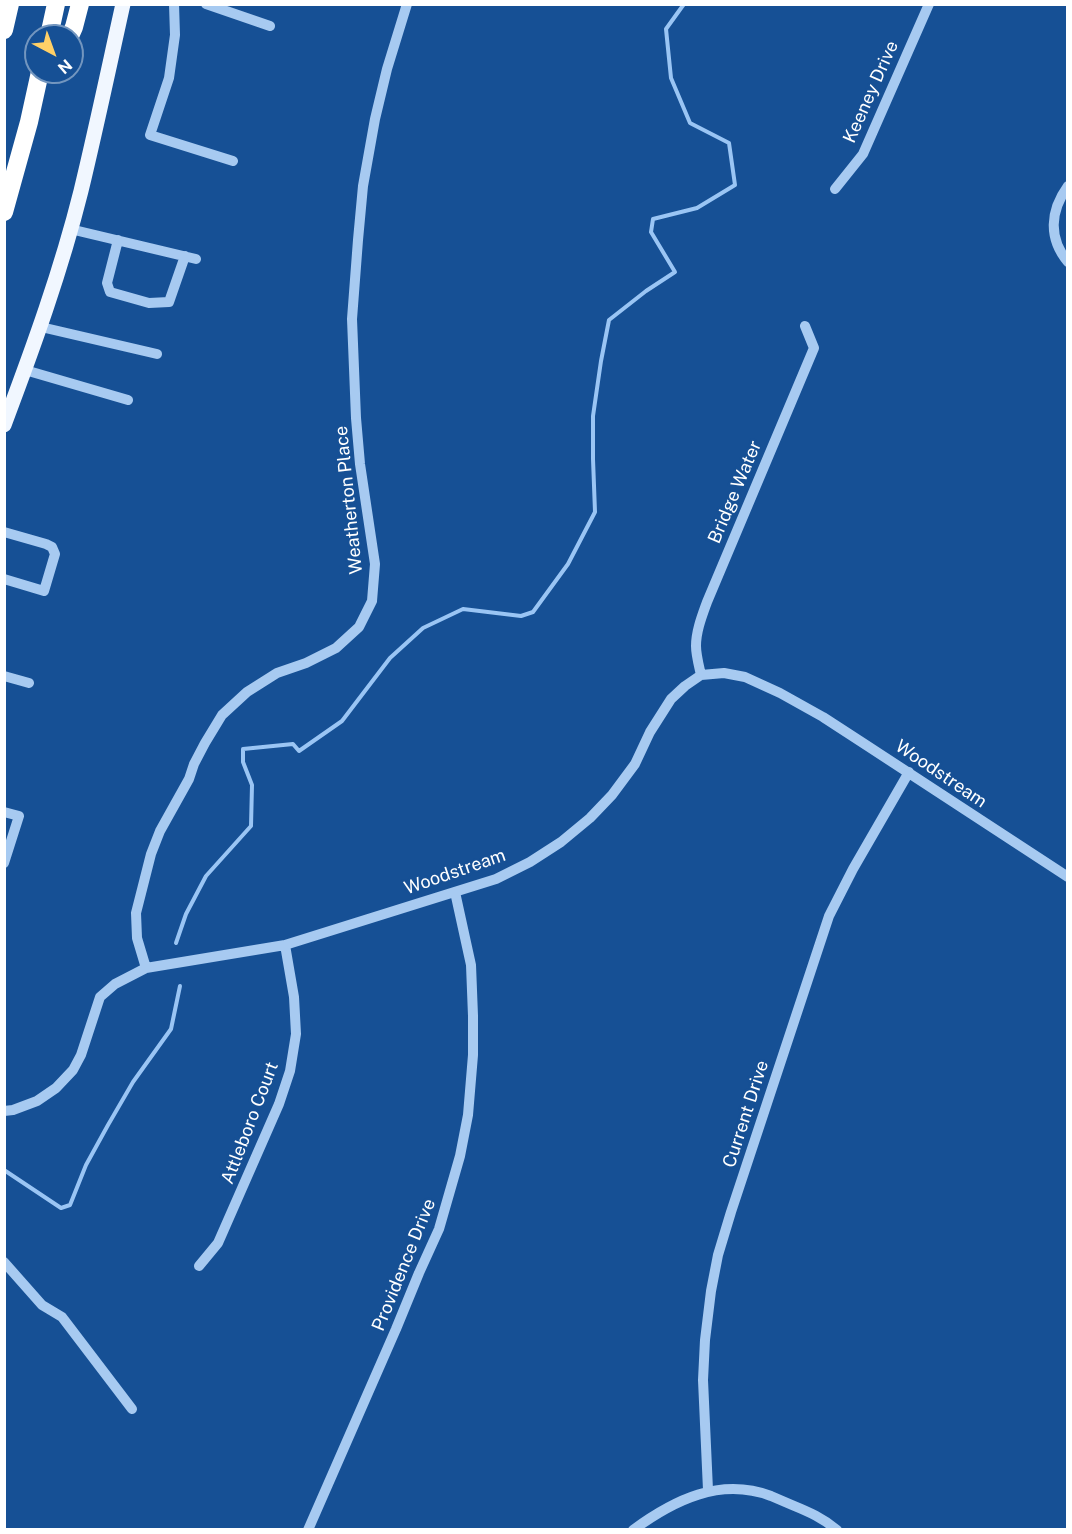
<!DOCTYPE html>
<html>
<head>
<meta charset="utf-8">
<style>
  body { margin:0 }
  #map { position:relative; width:1072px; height:1534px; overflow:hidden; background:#165095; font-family:"Public Sans",sans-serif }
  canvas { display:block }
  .frame { position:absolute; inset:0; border:6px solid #fff; pointer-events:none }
  .north { position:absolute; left:24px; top:24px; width:60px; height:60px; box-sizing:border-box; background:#165095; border:2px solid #7396bf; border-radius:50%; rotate:139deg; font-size:16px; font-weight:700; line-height:24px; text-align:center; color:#fff }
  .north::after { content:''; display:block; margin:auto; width:21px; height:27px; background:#ffd067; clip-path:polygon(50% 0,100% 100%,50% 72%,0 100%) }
</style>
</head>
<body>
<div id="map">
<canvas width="1072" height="1534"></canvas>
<div class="frame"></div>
<div class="north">N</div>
</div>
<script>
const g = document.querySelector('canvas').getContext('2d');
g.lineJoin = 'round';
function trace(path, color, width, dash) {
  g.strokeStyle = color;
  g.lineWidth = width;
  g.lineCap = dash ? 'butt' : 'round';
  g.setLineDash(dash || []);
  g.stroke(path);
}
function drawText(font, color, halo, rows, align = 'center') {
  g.font = font + ' "Public Sans",sans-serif';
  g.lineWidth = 5;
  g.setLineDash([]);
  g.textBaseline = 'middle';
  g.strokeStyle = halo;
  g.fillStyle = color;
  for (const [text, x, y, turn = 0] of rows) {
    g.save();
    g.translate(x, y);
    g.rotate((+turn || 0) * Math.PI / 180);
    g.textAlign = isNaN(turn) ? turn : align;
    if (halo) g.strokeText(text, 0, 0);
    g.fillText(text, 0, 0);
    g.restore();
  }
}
trace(new Path2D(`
  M176 943 186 914 206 876 251 826 252 785 243 762V749L293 744 299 751 342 721 390 658 423 628 463 609 521 616 533 612 568 564 595 512 593 459V416L601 361 609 320 646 291 675 272 651 232 653 219 697 208 735 185 729 143 690 123 671 78 666 29 684 4
  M4 1170 61 1208 70 1205 86 1165 108 1125 133 1082 171 1029 180 986`), '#9ac5f4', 4);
trace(new Path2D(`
  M174 4 175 35 169 78 150 135 233 161
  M206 4 270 26
  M1068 186C1050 211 1048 238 1068 262
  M835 189 863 154 929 4
  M70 229 196 259
  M118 240 107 283 110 292 149 303 169 302 185 256
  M41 327 157 354
  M25 370 128 400
  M4 532 46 544 52 547 55 554 44 591 4 579
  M701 675C699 666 696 655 696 646 696 631 702 616 707 602L814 348 805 326
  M4 676 29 683
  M4 812 19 816 4 863
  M146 968 137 938 136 913 151 854 160 831 189 779 194 764 205 743 222 715 247 692 277 673 306 663 336 648 359 627 372 601 375 564 360 464 356 418 352 319 358 240 363 186 375 119 387 69 407 4
  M4 1111 13 1110 37 1101 56 1088 73 1070 81 1055 100 997 115 984 146 968 285 945 496 879 530 862 561 842 590 818 612 795 635 764 650 732 671 699 685 686 701 675 724 673 745 677 780 693 823 717 863 743 1068 877
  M4 1262 42 1305 62 1317 132 1409
  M199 1266 218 1243 279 1104 290 1071 296 1034 294 997 285 945
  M708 1490 703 1380 705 1340 711 1291 718 1255 731 1212 829 916 853 869 909 772
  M308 1530 396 1329 419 1273 439 1229 460 1156 468 1115 473 1055V1016L471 965 455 892
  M633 1530C674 1500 720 1477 771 1496 778 1499 785 1502 792 1505 809 1512 823 1518 837 1530`), '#a7caf1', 10);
trace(new Path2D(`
  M4 425C33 348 61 271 81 191 96 129 109 67 123 4`), '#f1f7ff', 15);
trace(new Path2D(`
  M4 30 10 4
  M49 36 56 4
  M70 36 74 27 80 4
  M4 212 29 122 40 72`), '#fff', 18);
drawText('18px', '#fff', '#165095', [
  ["Keeney Drive",871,92,-66],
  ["Bridge Water",735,492,-67],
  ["Weatherton Place",349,500,-96],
  ["Woodstream",941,774,34],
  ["Woodstream",455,872,-19],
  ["Current Drive",746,1114,-72],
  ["Attleboro Court",250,1123,-69],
  ["Providence Drive",404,1265,-68]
]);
</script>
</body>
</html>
